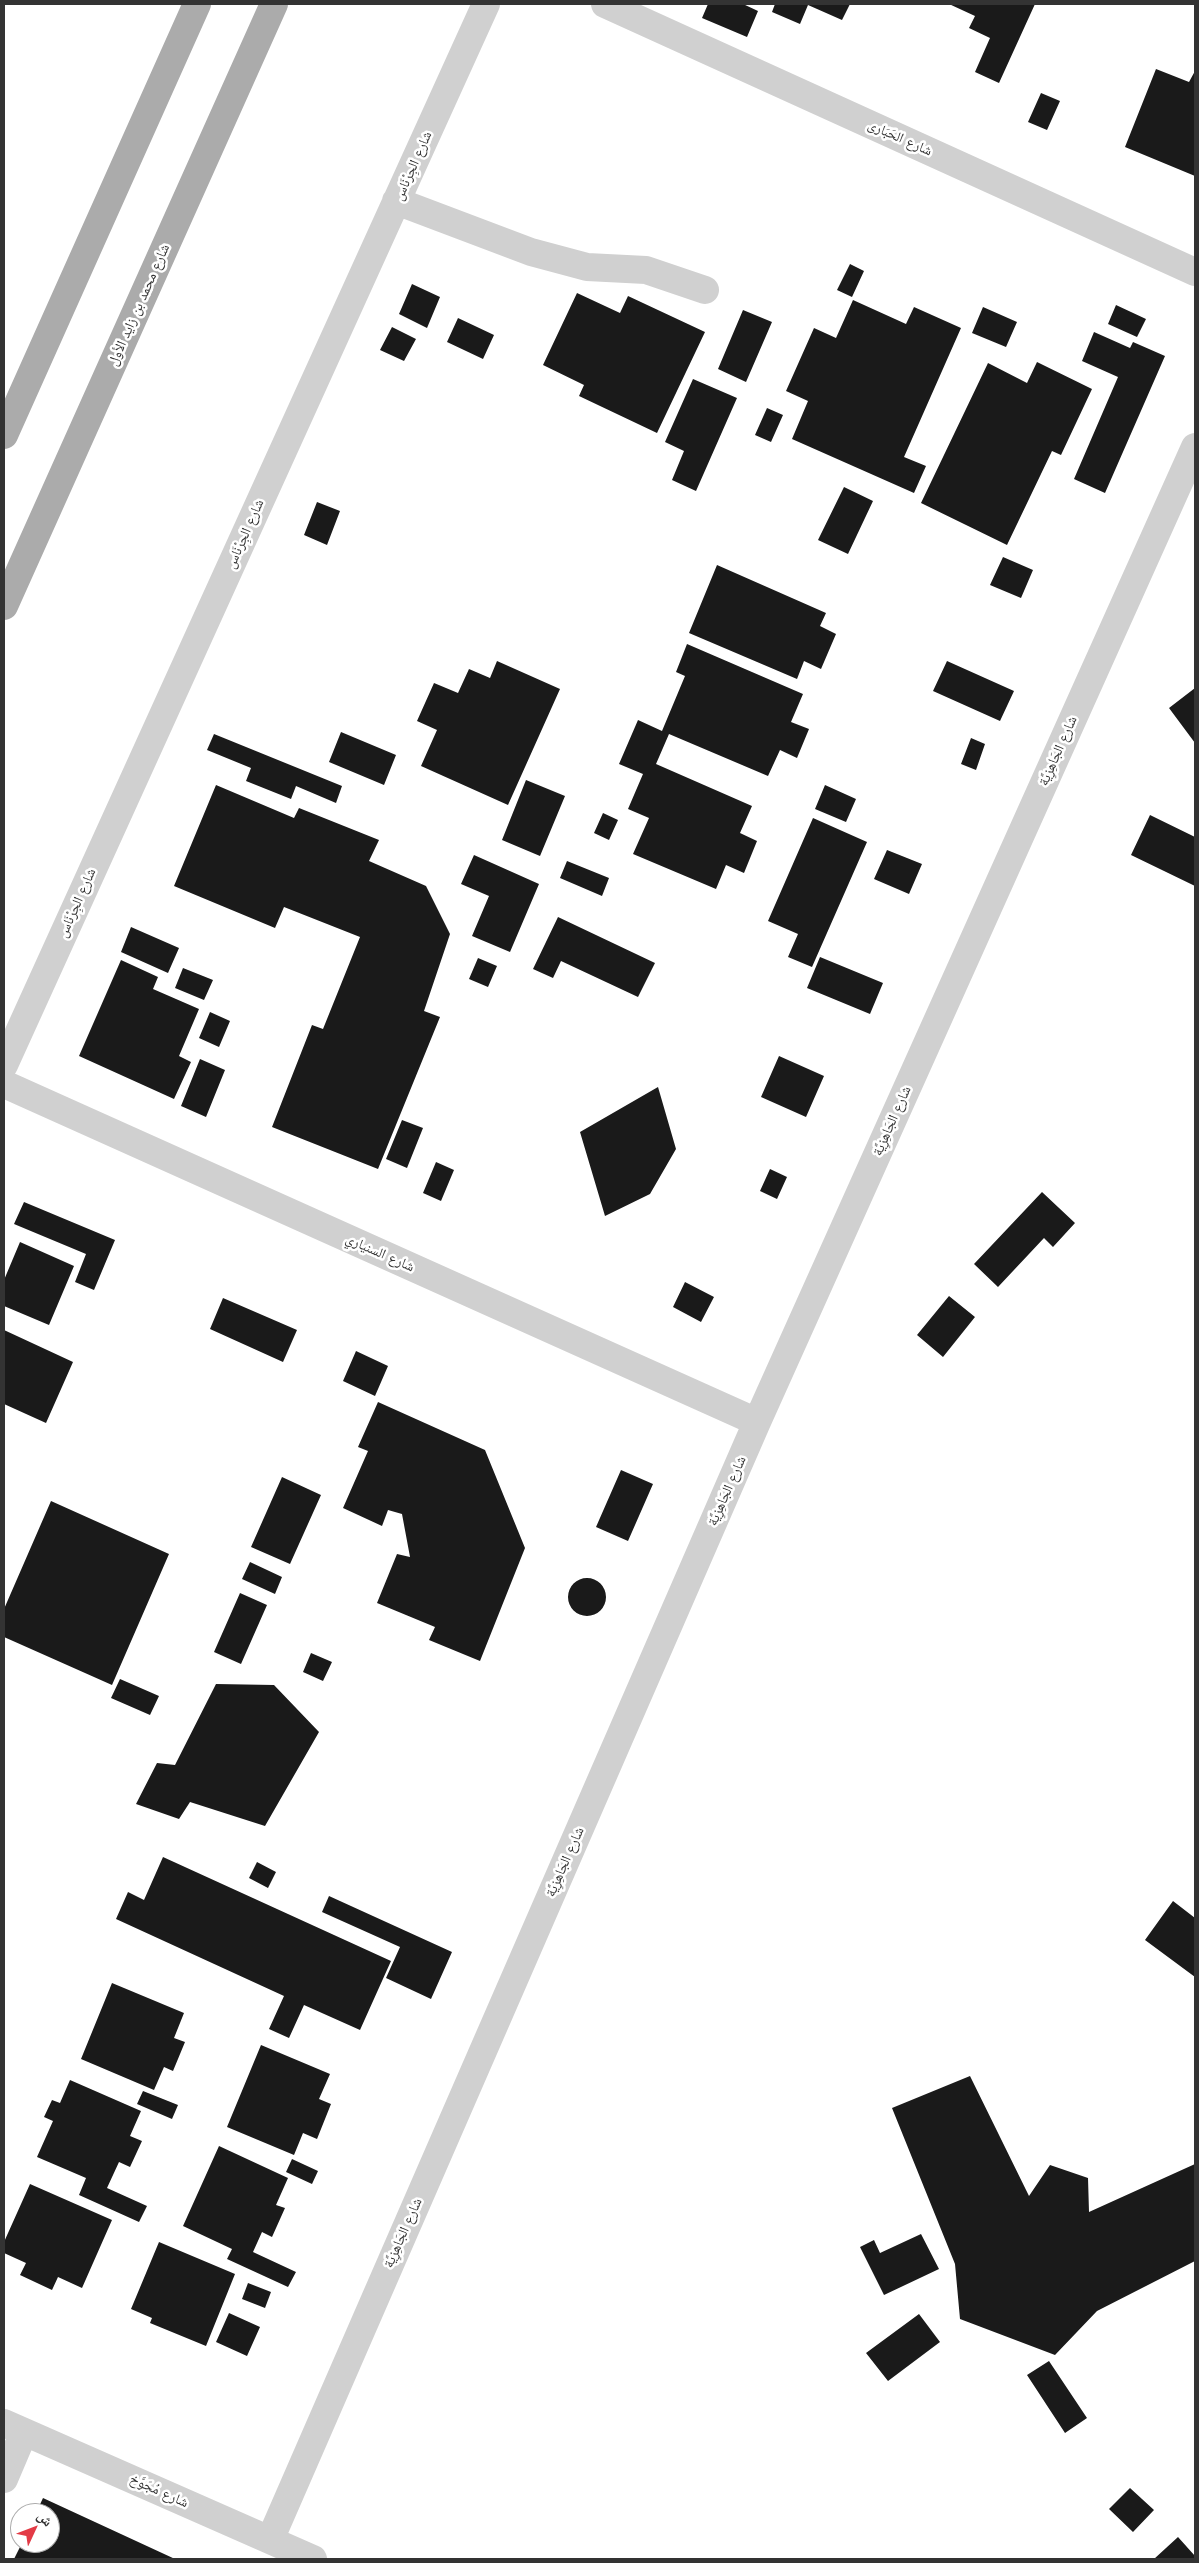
<!DOCTYPE html>
<html>
<head>
<meta charset="utf-8">
<style>
  body { margin:0 }
  #map { position:relative; width:1199px; height:2563px; overflow:hidden; background:#fff; font-family:"Work Sans","Noto Naskh Arabic",sans-serif }
  canvas { display:block }
  .frame { position:absolute; inset:0; border:5px solid #333; pointer-events:none }
  .north { position:absolute; left:10px; top:2503px; width:50px; height:50px; box-sizing:border-box; background:#fff; border:1px solid #adadad; border-radius:50%; rotate:47deg; font-size:14px; font-weight:700; line-height:20px; text-align:center; color:#333 }
  .north::after { content:''; display:block; margin:auto; width:18px; height:22px; background:#e33b46; clip-path:polygon(50% 0,100% 100%,50% 72%,0 100%) }
</style>
</head>
<body>
<div id="map">
<canvas width="1199" height="2563"></canvas>
<div class="frame"></div>
<div class="north">ش</div>
</div>
<script>
const g = document.querySelector('canvas').getContext('2d');
g.lineJoin = 'round';
function fill(path, color) {
  g.fillStyle = color;
  g.fill(path, 'evenodd');
}
function trace(path, color, width, dash) {
  g.strokeStyle = color;
  g.lineWidth = width;
  g.lineCap = dash ? 'butt' : 'round';
  g.setLineDash(dash || []);
  g.stroke(path);
}
function drawText(font, color, halo, rows, align = 'center') {
  g.font = font + ' "Work Sans","Noto Naskh Arabic",sans-serif';
  g.lineWidth = 5;
  g.setLineDash([]);
  g.textBaseline = 'middle';
  g.strokeStyle = halo;
  g.fillStyle = color;
  for (const [text, x, y, turn = 0] of rows) {
    g.save();
    g.translate(x, y);
    g.rotate((+turn || 0) * Math.PI / 180);
    g.textAlign = isNaN(turn) ? turn : align;
    if (halo) g.strokeText(text, 0, 0);
    g.fillText(text, 0, 0);
    g.restore();
  }
}
fill(new Path2D(`
  M708 4H743L758 11 747 37 702 18Z
  M775 4H850L842 20 808 5 800 24 772 12Z
  M949 4H1035L999 83 975 72 990 38 969 28 975 16Z
  M1156 69 1189 82 1195 71V176L1125 147Z
  M1041 93 1060 101 1047 130 1028 122Z
  M850 264 864 271 852 297 837 290Z
  M412 284 440 297 427 328 399 314Z
  M577 293 620 313 628 296 705 332 657 433 579 396 584 385 543 365Z
  M853 300 906 324 914 307 961 328 904 457 926 466 914 493 792 439 808 401 786 391 814 328 836 338Z
  M1116 305 1146 319 1137 337 1108 324Z
  M983 307 1017 322 1006 347 972 333Z
  M743 310 772 322 746 382 718 369Z
  M458 318 494 335 483 359 447 342Z
  M392 327 416 339 404 361 380 350Z
  M1094 332 1130 348 1133 342 1165 356 1105 493 1074 479 1118 377 1082 361Z
  M1037 362 1092 389 1061 455 1052 451 1007 545 921 503 988 363 1027 383Z
  M693 379 737 398 696 491 672 480 684 451 665 442Z
  M767 408 783 415 771 442 755 435Z
  M844 487 873 501 848 554 818 540Z
  M317 502 340 511 327 545 304 535Z
  M1003 557 1033 570 1021 598 990 585Z
  M717 565 826 613 820 626 836 634 821 669 804 661 797 679 689 633Z
  M687 644 803 694 791 722 809 729 797 758 780 750 768 776 669 734 656 764 752 806 740 833 757 841 744 873 726 865 716 889 633 854 649 818 628 809 643 774 619 764 638 720 662 731 685 676 676 672Z
  M497 661 560 689 508 805 421 766 437 730 417 721 434 683 458 693 469 669 490 678Z
  M947 661 1014 691 1000 721 933 691Z
  M1195 688V743L1169 708Z
  M341 732 396 755 384 785 329 762Z
  M214 734 342 786 336 803 296 786 291 799 246 781 251 768 207 750Z
  M971 738 985 744 976 770 961 764Z
  M526 780 565 796 540 856 502 840Z
  M216 785 294 818 299 808 379 840 369 861 426 886 450 934 424 1011 440 1017 378 1169 272 1127 312 1025 323 1029 360 937 284 907 275 928 174 886Z
  M825 785 856 799 846 822 815 809Z
  M603 813 618 820 609 840 594 833Z
  M1150 815 1195 837V886L1131 855Z
  M813 818 867 842 812 967 788 957 798 934 768 921Z
  M887 850 922 864 909 894 874 879Z
  M474 855 539 884 510 952 472 936 489 896 461 884Z
  M567 861 609 878 602 896 560 878Z
  M558 917 655 963 638 997 561 961 553 978 533 969Z
  M131 927 179 948 168 973 121 952Z
  M820 957 883 983 870 1014 807 988Z
  M478 958 497 966 488 987 469 979Z
  M121 960 158 977 153 989 199 1009 179 1056 191 1062 174 1099 79 1056Z
  M183 968 213 980 204 1000 175 988Z
  M210 1012 230 1021 219 1047 199 1038Z
  M779 1056 824 1076 806 1117 761 1097Z
  M200 1059 225 1070 206 1117 181 1106Z
  M658 1087 676 1149 650 1194 605 1216 580 1132Z
  M402 1120 423 1128 407 1168 386 1159Z
  M436 1162 454 1170 441 1201 423 1193Z
  M770 1169 787 1177 777 1199 760 1191Z
  M1042 1192 1075 1223 1053 1247 1044 1238 998 1287 974 1264Z
  M24 1202 115 1240 94 1290 75 1282 86 1254 14 1224Z
  M20 1242 74 1266 49 1325 4 1306V1280Z
  M685 1282 714 1297 701 1322 673 1307Z
  M949 1296 975 1317 943 1357 917 1335Z
  M223 1298 297 1330 283 1362 210 1329Z
  M4 1330 73 1362 46 1423 4 1404Z
  M356 1351 388 1366 375 1396 343 1381Z
  M378 1402 485 1450 525 1548 480 1661 429 1640 435 1627 377 1603 397 1554 410 1557 402 1514 388 1510 382 1526 343 1508 368 1451 358 1447Z
  M621 1470 653 1484 628 1541 596 1527Z
  M282 1477 321 1495 290 1564 251 1547Z
  M51 1501 169 1554 112 1685 4 1637V1609Z
  M250 1562 282 1577 275 1594 242 1579Z
  M568 1597a19 19 0 1 1 38 0a19 19 0 1 1-38 0Z
  M240 1593 267 1605 241 1664 214 1652Z
  M311 1653 332 1662 323 1681 303 1672Z
  M120 1679 159 1696 150 1715 111 1698Z
  M216 1684 274 1685 319 1732 265 1826 190 1802 179 1819 136 1804 157 1763 175 1765Z
  M163 1857 391 1961 360 2030 304 2005 289 2038 269 2029 284 1996 116 1919 128 1892 144 1900Z
  M257 1862 276 1872 268 1888 249 1878Z
  M329 1896 452 1952 431 1999 386 1978 400 1947 322 1912Z
  M1173 1901 1195 1918V1977L1145 1940Z
  M112 1983 184 2013 174 2038 185 2042 173 2071 164 2067 154 2090 81 2059Z
  M261 2045 330 2074 319 2099 331 2104 317 2139 303 2133 294 2155 227 2127Z
  M970 2076 1029 2196 1050 2165 1088 2178 1089 2212 1195 2164V2261L1097 2311 1055 2355 960 2319 955 2264 892 2108Z
  M70 2080 141 2111 130 2136 142 2141 130 2167 119 2162 107 2188 147 2206 139 2222 79 2195 86 2178 37 2157 53 2121 44 2117 52 2100 60 2103Z
  M143 2091 178 2105 172 2119 137 2104Z
  M219 2146 288 2178 276 2205 285 2208 272 2237 262 2232 253 2252 296 2272 288 2287 227 2259 232 2249 183 2226Z
  M292 2159 318 2171 312 2184 286 2172Z
  M30 2184 112 2220 82 2288 58 2277 52 2290 20 2275 26 2263 4 2253V2242Z
  M921 2234 939 2269 884 2295 860 2247 874 2240 880 2253Z
  M159 2242 235 2274 206 2346 150 2323 152 2318 131 2309Z
  M248 2283 271 2292 265 2308 242 2299Z
  M229 2313 260 2327 247 2356 216 2342Z
  M919 2314 940 2342 888 2381 866 2353Z
  M1049 2361 1087 2418 1065 2433 1027 2375Z
  M1130 2488 1154 2510 1133 2532 1109 2509Z
  M43 2498 175 2559H14L22 2543H50V2513H36Z
  M1178 2537 1195 2556V2559H1154Z`), '#1a1a1a');
trace(new Path2D(`
  M605 4 1195 272
  M396 201 531 252 587 267 646 270 705 290
  M4 1065 486 4
  M4 1084 757 1422
  M4 2423 313 2559
  M4 2479 24 2432
  M270 2540 757 1422 1195 447`), '#d0d0d0', 28);
trace(new Path2D(`
  M4 435 197 4
  M4 606 274 4`), '#ababab', 28);
drawText('14px', '#333', '#fff', [
  ["شارع الحَبَارى",900,138,24],
  ["شارع الجِرْنَاس",413,166,-66],
  ["شارع محمد بن زايد الأول",139,305,-66],
  ["شارع الجِرْنَاس",245,534,-66],
  ["شارع الجَاهِزِيَّة",1058,751,-66],
  ["شارع الجِرْنَاس",77,903,-66],
  ["شارع الجَاهِزِيَّة",892,1121,-66],
  ["شارع السنياري",380,1253,24],
  ["شارع الجَاهِزِيَّة",727,1491,-66],
  ["شارع الجَاهِزِيَّة",565,1862,-66],
  ["شارع الجَاهِزِيَّة",403,2233,-66],
  ["شارع مُجَوَّخ",159,2491,24]
]);
</script>
</body>
</html>
